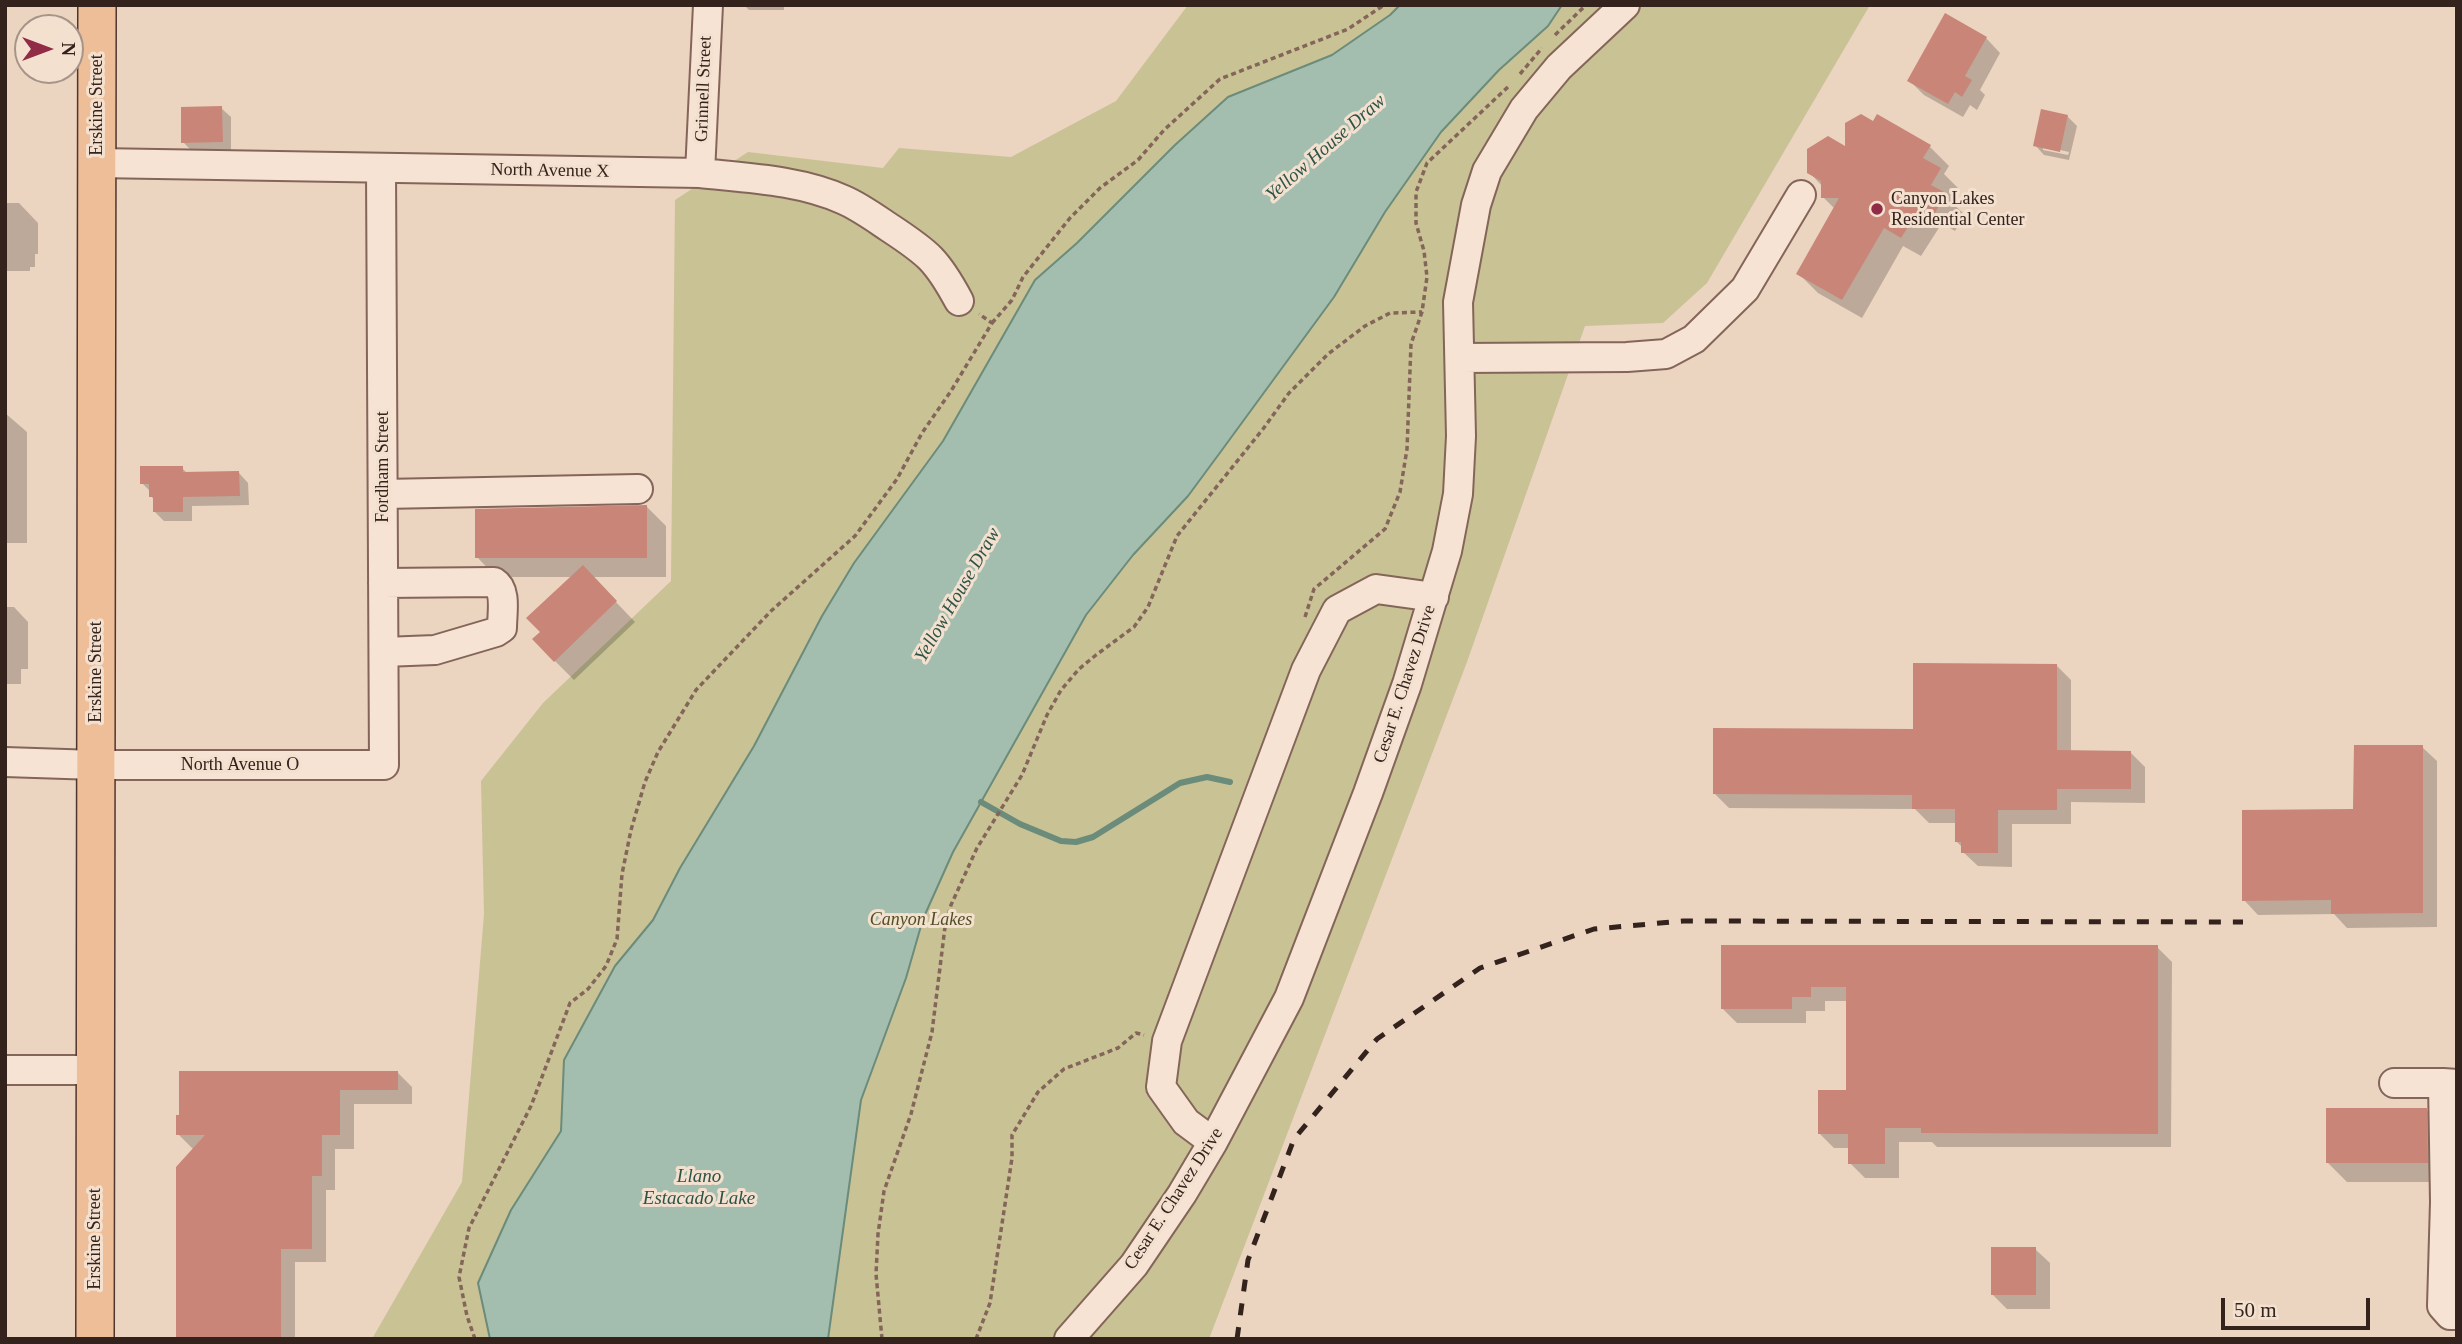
<!DOCTYPE html>
<html>
<head>
<meta charset="utf-8">
<style>
  body { margin:0 }
  #map { position:relative; width:2462px; height:1344px; overflow:hidden; background:#ebd4c0; font-family:"Times New Roman",serif }
  canvas { display:block }
  .frame { position:absolute; inset:0; border:7px solid #34221d; pointer-events:none }
  .north { position:absolute; left:14px; top:14px; width:70px; height:70px; box-sizing:border-box; background:#f3e0cf; border:2px solid #a79488; border-radius:50%; rotate:90deg; font-size:19px; font-weight:700; line-height:28px; text-align:center; color:#34221d }
  .north::after { content:''; display:block; margin:auto; width:24px; height:32px; background:#902c45; clip-path:polygon(50% 0,100% 100%,50% 72%,0 100%) }
  .scale { position:absolute; left:2221px; top:1298px; width:149px; height:32px; box-sizing:border-box; border:4px solid #34221d; border-top:0; padding-left:9px; font-size:21px; line-height:24px; white-space:nowrap; color:#34221d; -webkit-text-stroke:5px #f3e0cf; paint-order:stroke }
</style>
</head>
<body>
<div id="map">
<canvas width="2462" height="1344"></canvas>
<div class="frame"></div>
<div class="north">N</div>
<div class="scale">50 m</div>
</div>
<script>
const g = document.querySelector('canvas').getContext('2d');
g.lineJoin = 'round';
function fill(path, color) {
  g.fillStyle = color;
  g.fill(path, 'evenodd');
}
function trace(path, color, width, dash) {
  g.strokeStyle = color;
  g.lineWidth = width;
  g.lineCap = dash ? 'butt' : 'round';
  g.setLineDash(dash || []);
  g.stroke(path);
}
function drawText(font, color, halo, rows, align = 'center') {
  g.font = font + ' "Times New Roman",serif';
  g.lineWidth = 6;
  g.setLineDash([]);
  g.textBaseline = 'middle';
  g.strokeStyle = halo;
  g.fillStyle = color;
  for (const [text, x, y, turn = 0] of rows) {
    g.save();
    g.translate(x, y);
    g.rotate((+turn || 0) * Math.PI / 180);
    g.textAlign = isNaN(turn) ? turn : align;
    if (halo) g.strokeText(text, 0, 0);
    g.fillText(text, 0, 0);
    g.restore();
  }
}
fill(new Path2D(`
  M1188 5H1870L1707 283 1663 323 1585 326 1467 662 1209 1339H372L462 1182 484 914 481 781 543 703 671 581 675 200 748 152 883 168 899 148 1011 157 1116 101Z`), '#c9c295');
const water = new Path2D(`
  M1400 5H1562L1548 26 1499 70 1441 132 1385 212 1334 297 1219 454 1188 496 1133 555 1086 615 953 852 923 919 906 978 861 1100 828 1339H490L478 1283 511 1210 561 1131 564 1060 615 966 653 920 680 868 754 746 822 616 854 563 943 441 1035 280 1077 243 1175 145 1228 97 1332 55 1390 15Z`);
fill(water, '#a3beaf');
trace(water, '#6b8b7b', 2);
fill(new Path2D(`
  M744 5H784V10H749Z
  M1986 38 2000 53 1980 90 1985 95 1977 110 1970 105 1963 117 1924 95 1909 80Z
  M221 108 231 117V151L193 152 183 142Z
  M2067 116 2077 126 2069 160 2044 155 2035 145ZM2043 146 2069 152 2068 155 2043 150Z
  M1930 147 1949 166 1944 174 1959 189 1951 202 1964 214 1955 231 1942 223 1921 256 1903 246 1862 318 1818 293 1798 273 1835 209 1823 197V187L1809 172 1846 149Z
  M5 203H19L38 223V254H35V267H30V271H5Z
  M5 413 27 432V543H5Z
  M182 468 188 474 239 473 248 483 249 505 192 506V521H164L155 512V501L151 496V492L142 483Z
  M647 507 666 526V577H592L635 622 574 680 555 661 542 632 573 577H496L477 557Z
  M5 607H14L28 622V669H21V684H5Z
  M2056 665 2071 680V752H2130L2145 767V803L2071 802V824H2012V867L1978 866 1963 852V848L1957 842V823H1929L1915 809 1729 808 1715 794 1915 731Z
  M2422 747 2437 761V927L2347 928 2334 914 2258 915 2244 900 2355 811Z
  M1722 947H2157L2172 962 2171 1147H1937L1932 1142H1899V1178H1865L1850 1163V1148H1834L1820 1134 1848 1092V1001H1825V1011H1806V1023H1737L1722 1008Z
  M397 1072 412 1087V1104H354V1149H335V1190H326V1262H295V1339H178L194 1150 178 1134Z
  M2426 1109 2446 1129V1182H2347L2328 1163Z
  M2035 1249 2050 1263V1309H2007L1993 1295Z`), '#0003');
trace(new Path2D(`
  M981 802 1020 824 1061 841 1076 842 1093 837 1180 783 1207 777 1230 782`), '#6b8b7b', 6);
fill(new Path2D(`
  M1945 13 1987 37 1965 76 1972 80 1962 97 1955 92 1948 104 1907 81Z
  M222 106 223 142 181 143V107Z
  M2041 109 2068 115 2060 152 2033 146Z
  M1861 114 1873 121 1877 114 1931 145 1923 158 1941 168 1931 185 1946 193 1935 213 1922 205 1901 238 1884 228 1842 300 1796 274 1839 198H1821V181L1807 173V149L1828 136 1845 146V123Z
  M140 466H183V472L239 471 240 496 183 497V512H153V497H149V484H140Z
  M647 505V558H475V509Z
  M583 565 617 601 554 662 532 639 540 632 526 618Z
  M1913 663 2057 664V750L2131 751V789H2057V810H1998V853H1961V842H1955V809H1912V795L1713 794V728L1913 729Z
  M2354 745H2423V913L2331 914V900L2242 901V810L2353 809Z
  M1721 945H2158V1134L1921 1133V1128H1885V1164H1848V1134H1818V1090H1846V987H1811V997H1792V1009H1721Z
  M179 1071H398V1090H340V1135H322V1176H312V1249H281V1339H176V1167L205 1135H176V1115H179Z
  M2326 1108H2427L2428 1163H2326Z
  M1991 1247H2036V1295H1991Z`), '#c88578');
const minor = new Path2D(`
  M97 163 700 173C747 178 800 180 844 200 860 207 875 218 890 228 928 253 937 260 959 301
  M700 173 708 5
  M1460 358 1627 357 1666 354 1694 339 1745 289 1801 195
  M383 494 638 489
  M383 583 494 582C507 590 502 613 502 628L496 632 435 650 384 652
  M5 762 96 765H384L381 168
  M5 1070H96
  M2394 1083H2443
  M2457 1084 2443 1083 2445 1202 2442 1306 2450 1315H2457
  M1213 1142 1186 1122 1161 1087 1167 1041 1306 670 1337 610 1376 589 1434 597
  M1069 1339 1134 1265 1182 1194 1213 1142 1289 998 1368 793 1407 684 1447 551 1458 494 1461 436 1458 302 1476 205 1487 171 1524 109 1559 67 1625 5`);
const major = new Path2D(`
  M95 1339 97 5`);
trace(minor, '#846559', 32);
trace(major, '#51352d', 40);
trace(new Path2D(`
  M1555 35 1586 5
  M1520 74 1542 48
  M992 323 1012 300 1023 277 1070 218 1100 188 1138 160 1164 130 1220 79 1348 29 1384 5
  M1305 617 1314 589 1385 529 1400 492 1407 449 1411 344 1422 312 1427 277 1424 251 1416 223V192L1427 163 1510 85
  M475 1339 467 1316 459 1277 469 1228 531 1106 570 1003 588 989 606 966 617 939 622 874 631 830 645 782 658 752 696 690 771 611 855 536 897 479 922 433 951 391 992 323 979 314
  M882 1339 876 1274 878 1234 884 1191 911 1114 932 1032 945 927 951 905 977 848 1022 775 1047 715 1061 690 1079 669 1096 655 1134 627 1148 607 1177 536 1263 429 1289 393 1328 354 1365 326 1390 313 1422 312
  M976 1339 990 1303 1012 1158V1135L1038 1092 1064 1069 1118 1048 1136 1033 1144 1035`), '#846559', 3.5, [5, 3.5]);
trace(minor, '#f7e3d3', 28);
trace(major, '#eebe99', 37);
trace(new Path2D(`
  M1237 1339 1248 1260 1294 1139 1377 1039 1480 968 1594 929 1683 921 2243 922`), '#34221d', 5, [12, 12]);
for (const [x, y, r, color] of [
  [1877,209,7,"#902c45"]
]) {
  const dot = new Path2D();
  dot.arc(x, y, r, 0, 2 * Math.PI);
  g.fillStyle = color;
  g.fill(dot);
  trace(dot, '#f3e0cf', 2.5);
}
drawText('18px', '#34221d', '#f3e0cf', [
  ["Grinnell Street",704,89,-88],
  ["Erskine Street",97,105,-90],
  ["North Avenue X",550,171,1],
  ["Fordham Street",383,467,-90],
  ["Erskine Street",96,672,-90],
  ["Cesar E. Chavez Drive",1405,684,-72],
  ["North Avenue O",240,765],
  ["Cesar E. Chavez Drive",1174,1199,-57],
  ["Erskine Street",95,1239,-90]
]);
drawText('18px', '#34221d', '#f3e0cf', [
  ["Canyon Lakes",1891,199],
  ["Residential Center",1891,220]
], 'left');
drawText('italic 18px', '#4f4f24', '#f3e0cf', [
  ["Canyon Lakes",921,920]
]);
drawText('italic 19px', '#2d5347', '#f3e0cf', [
  ["Yellow House Draw",1326,148,-41],
  ["Yellow House Draw",958,595,-60],
  ["Llano",699,1177],
  ["Estacado Lake",699,1199]
]);
</script>
</body>
</html>
